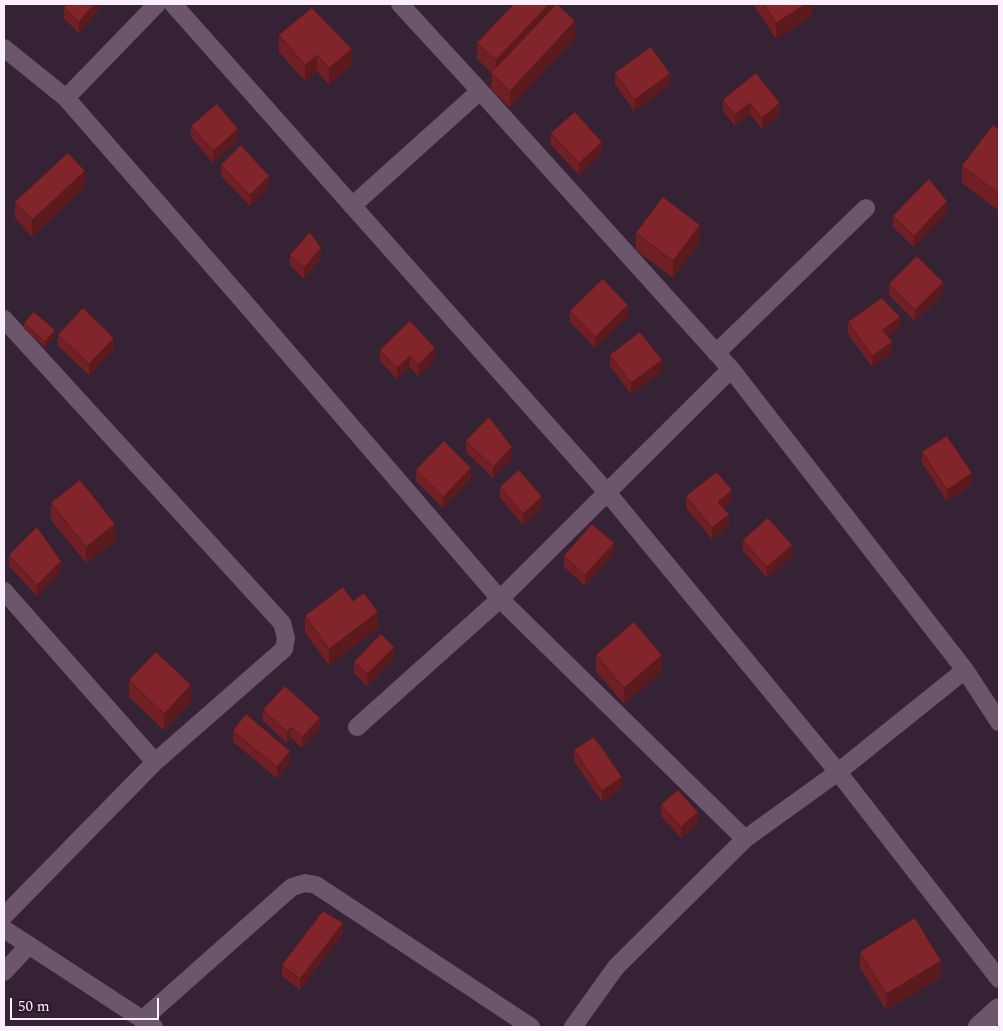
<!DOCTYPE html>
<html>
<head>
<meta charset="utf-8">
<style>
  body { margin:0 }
  #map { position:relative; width:1003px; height:1031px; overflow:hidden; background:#362235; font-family:Spectral,serif }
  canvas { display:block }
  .frame { position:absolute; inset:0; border:5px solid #fceffc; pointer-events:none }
  .scale { position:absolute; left:10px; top:998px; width:149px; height:22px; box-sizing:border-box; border:2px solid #fceffc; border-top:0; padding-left:6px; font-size:15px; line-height:18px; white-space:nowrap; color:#fceffc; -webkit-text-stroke:4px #2b192b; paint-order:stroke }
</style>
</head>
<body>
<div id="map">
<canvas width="1003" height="1031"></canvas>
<div class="frame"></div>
<div class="scale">50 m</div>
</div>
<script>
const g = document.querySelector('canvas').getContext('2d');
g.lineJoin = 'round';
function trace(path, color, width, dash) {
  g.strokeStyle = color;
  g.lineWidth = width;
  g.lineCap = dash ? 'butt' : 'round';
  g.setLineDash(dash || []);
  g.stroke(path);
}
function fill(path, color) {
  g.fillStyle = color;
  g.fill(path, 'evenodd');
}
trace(new Path2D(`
  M173 4 606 491 838 772 999 979
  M400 4 480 91 731 369 965 670 999 722
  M4 48 66 98 245 303 500 599 745 839
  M66 98 157 4
  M352 206 480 91
  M4 319 282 623 286 638 284 649 155 762 4 916
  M716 353 866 208
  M4 591 155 762
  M357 727 500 599 731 369
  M4 929 154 1027
  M4 972 29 945
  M142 1020 292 887 305 883 316 885 531 1027
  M573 1027 616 967 745 839 838 772 965 670`), '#6c566c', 18);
trace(new Path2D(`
  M979 1027 999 1009`), '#6c566c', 22);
fill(new Path2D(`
  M100 4V8L79 33 64 19V8Z
  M561 4V8L575 38 510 107 491 90 492 73 477 59V43Z
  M753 4H812V16L776 39Z
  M279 35 352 65 329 85 317 71 305 81 279 52Z
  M615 73 670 85 634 111 615 84Z
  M756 73 780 114 762 129 750 114 735 126 723 111V100Z
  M191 126 238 140 213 163 191 137Z
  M999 130V211L962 183V166Z
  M551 133 602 153 579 175 551 145Z
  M221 165 269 187 250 206 221 176Z
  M85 187 32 237 15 218V202Z
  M947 213 914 247 893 227V216Z
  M636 233 700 242 673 278 636 250Z
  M290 255 321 259 304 279 290 266Z
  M889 284 943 293 915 321 889 295Z
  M570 311 628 317 595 348 570 322Z
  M848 322 900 328 888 337 892 353 872 367 848 334Z
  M24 323 55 336 45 347 24 329Z
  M58 335 114 349 89 375 58 346Z
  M380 350 435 359 418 376 410 367 397 379 380 361Z
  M610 355 662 372 631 394 610 366Z
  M466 441 512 458 493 478 466 452Z
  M922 452 972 485 947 501 922 463Z
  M416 470 471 479 443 508 416 481Z
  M500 487 542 508 523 525 500 498Z
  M686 496 732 501 723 508 729 525 712 539 686 508Z
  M51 503 115 540 86 563 51 520Z
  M743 540 792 556 767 578 743 551Z
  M614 554 585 586 564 567V556Z
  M9 555 61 572 37 596 9 566Z
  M305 616 378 628 329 665 305 633Z
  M596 655 662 671 624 704 596 671Z
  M394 658 367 686 354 673V662Z
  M129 680 191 702 164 730 129 697Z
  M263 710 320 729 302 748 291 738 287 743 263 721Z
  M233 731 290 762 277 778 233 742Z
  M574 750 622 788 602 802 574 761Z
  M661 805 698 824 681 838 661 816Z
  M343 934 300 990 282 976V965Z
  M860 952 941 977 886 1010 860 968Z`), '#702024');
fill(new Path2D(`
  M94 4H100V8L79 33V22Z
  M549 4H561V7L496 76V60Z
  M806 4H812V16L776 39V23Z
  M575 21V38L510 107V91Z
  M352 49V65L329 85V68Z
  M317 55V71L305 81V65Z
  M670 74V85L634 111V100Z
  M750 103V114L735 126V115Z
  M780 103V114L762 129V118Z
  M238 129V140L213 163V151Z
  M602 142V153L579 175V163Z
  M85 171V187L32 237V220Z
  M269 176V187L250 206V195Z
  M947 201V213L914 247V236Z
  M700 225V242L673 278V261Z
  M321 248V259L304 279V268Z
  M943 282V293L915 321V310Z
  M628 305V317L595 348V337Z
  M900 317V328L883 341V330Z
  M55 330V336L45 347V342Z
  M114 338V349L89 375V364Z
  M892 342V353L872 367V356Z
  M435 348V359L418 376V365Z
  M410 356V367L397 379V368Z
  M662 360V372L631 394V383Z
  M512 447V458L493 478V467Z
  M471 468V479L443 508V497Z
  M972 473V485L947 501V490Z
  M732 490V501L718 513V502Z
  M542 497V508L523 525V514Z
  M729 514V525L712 539V528Z
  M115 524V540L86 563V547Z
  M614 543V554L585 586V575Z
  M792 545V556L767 578V567Z
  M61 561V572L37 596V585Z
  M378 612V628L329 665V649Z
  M394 647V658L367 686V674Z
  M662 655V671L624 704V688Z
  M191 685V702L164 730V714Z
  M320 718V729L302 748V737Z
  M291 727V738L287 743V732Z
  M290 751V762L277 778V767Z
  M622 777V788L602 802V791Z
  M698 812V824L681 838V827Z
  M343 923V934L300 990V979Z
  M941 961V977L886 1010V994Z`), '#5b1a1d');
const building = new Path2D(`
  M67 4H94L79 22 64 8Z
  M514 4H549L496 60 477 43Z
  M557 4 575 21 510 91 491 73Z
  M764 4H806L776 23Z
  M312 8 352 49 329 68 317 55 305 65 279 35Z
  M651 47 670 74 634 100 615 73Z
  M756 73 780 103 762 118 750 103 735 115 723 100Z
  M217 104 238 129 213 151 191 126Z
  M575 112 602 142 579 163 551 133Z
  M993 125 999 130V194L962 166Z
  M241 145 269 176 250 195 221 165Z
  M68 153 85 171 32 220 15 202Z
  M929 179 947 201 914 236 893 216Z
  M663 197 700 225 673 261 636 233Z
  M310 232 321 248 304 268 290 255Z
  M917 256 943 282 915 310 889 284Z
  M603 279 628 305 595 337 570 311Z
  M882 298 900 317 883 330 892 342 872 356 848 322Z
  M83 308 114 338 89 364 58 335Z
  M34 312 55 330 45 342 24 323Z
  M410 321 435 348 418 365 410 356 397 368 380 350Z
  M640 332 662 360 631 383 610 355Z
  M489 417 512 447 493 467 466 441Z
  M947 436 972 473 947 490 922 452Z
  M444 441 471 468 443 497 416 470Z
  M519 470 542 497 523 514 500 487Z
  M717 472 732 490 718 502 729 514 712 528 686 496Z
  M80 480 115 524 86 547 51 503Z
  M768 518 792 545 767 567 743 540Z
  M592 524 614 543 585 575 564 556Z
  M37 527 61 561 37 585 9 555Z
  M343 587 353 601 364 593 378 612 329 649 305 616Z
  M634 622 662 655 624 688 596 655Z
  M381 634 394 647 367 674 354 662Z
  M156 652 191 685 164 714 129 680Z
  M285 686 320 718 302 737 291 727 287 732 263 710Z
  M246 714 290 751 277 767 233 731Z
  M594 737 622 777 602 791 574 750Z
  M678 790 698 812 681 827 661 805Z
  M323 911 343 923 300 979 282 965Z
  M915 918 941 961 886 994 860 952Z`);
fill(building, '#82252a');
trace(building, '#5b1a1d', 1);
</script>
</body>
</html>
